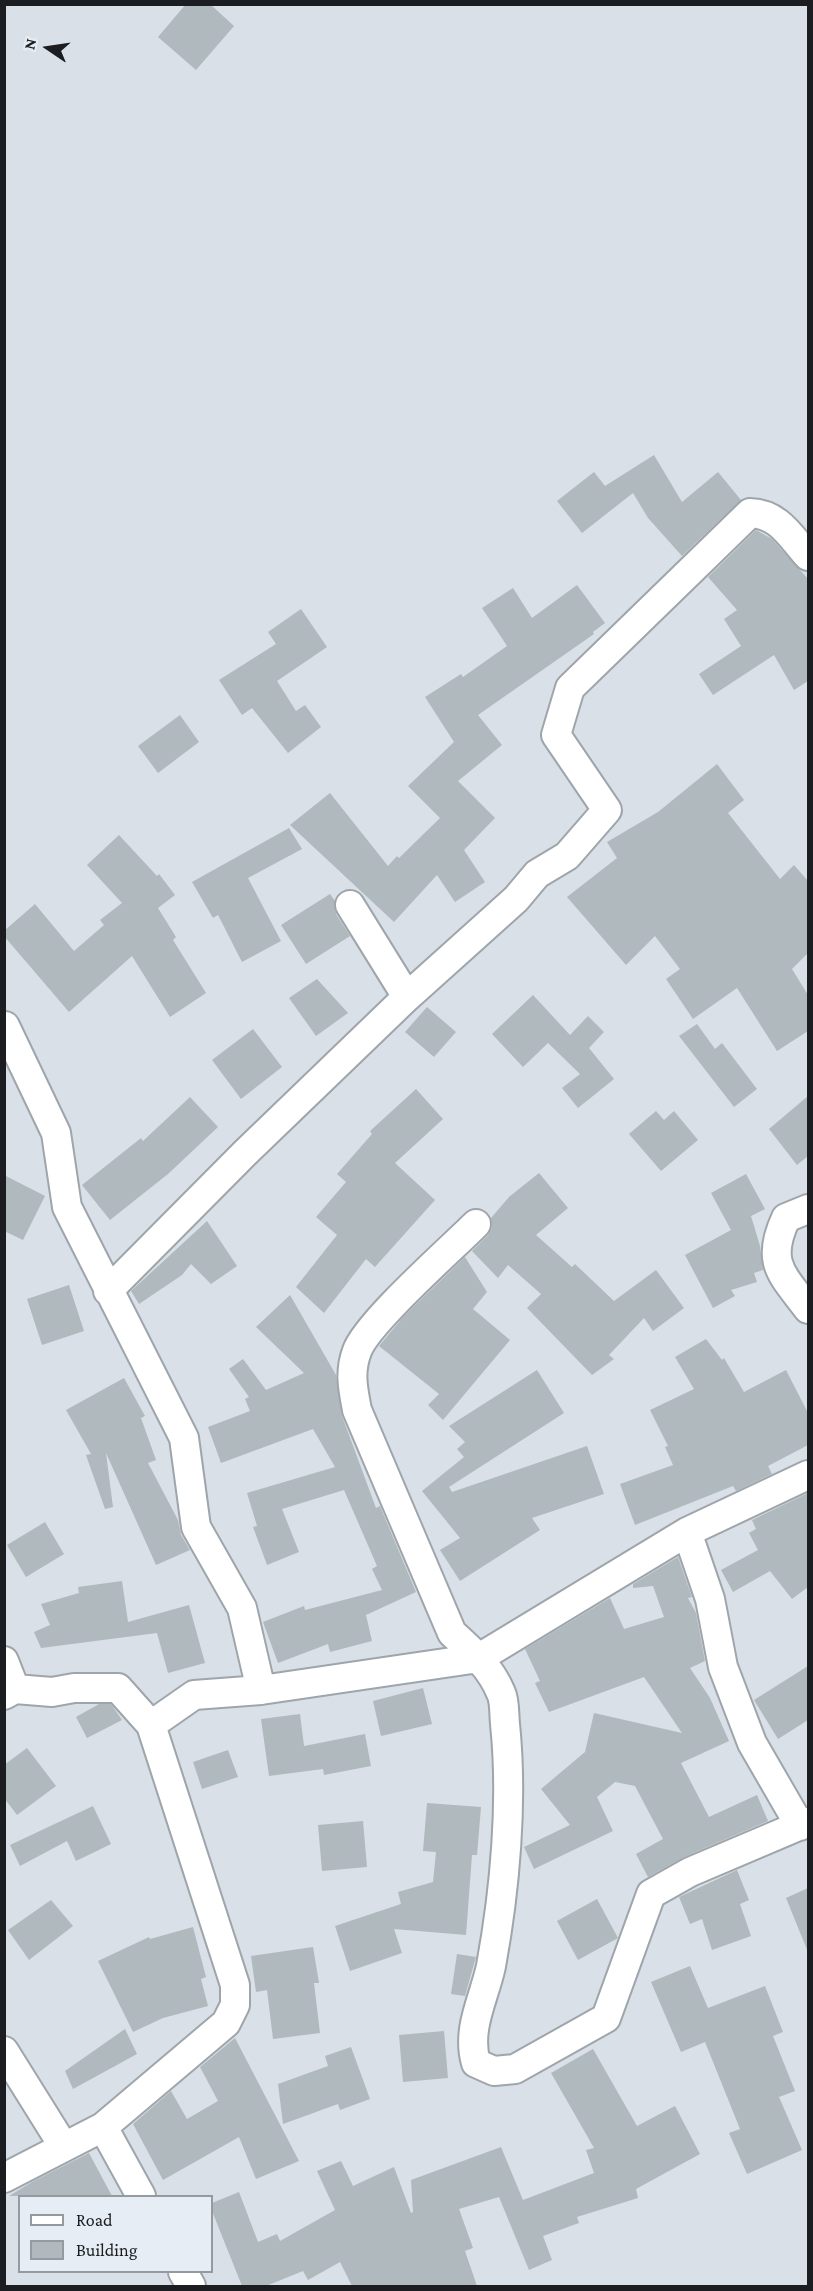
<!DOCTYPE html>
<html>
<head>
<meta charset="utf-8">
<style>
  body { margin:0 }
  #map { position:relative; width:813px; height:2291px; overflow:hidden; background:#d9e0e7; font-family:"Crimson Pro",serif }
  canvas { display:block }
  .frame { position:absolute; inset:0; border:6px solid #1b1d20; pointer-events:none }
  .legend { position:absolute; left:18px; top:2195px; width:195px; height:78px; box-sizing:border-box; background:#e7edf4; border:2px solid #959a9f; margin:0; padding:8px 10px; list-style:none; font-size:18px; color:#1b1d20 }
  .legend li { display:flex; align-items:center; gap:12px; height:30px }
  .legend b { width:30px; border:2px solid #959a9f }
  .north { position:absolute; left:18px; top:18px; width:60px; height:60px; -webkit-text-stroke:4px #e7edf4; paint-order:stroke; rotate:283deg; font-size:16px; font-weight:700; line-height:24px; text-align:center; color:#1b1d20 }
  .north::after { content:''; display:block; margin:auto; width:21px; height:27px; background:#1b1d20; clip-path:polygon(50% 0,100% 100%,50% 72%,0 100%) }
</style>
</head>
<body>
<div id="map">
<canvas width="813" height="2291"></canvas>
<div class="frame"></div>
<ul class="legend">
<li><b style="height:8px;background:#fff"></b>Road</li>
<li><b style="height:16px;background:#b0b9bd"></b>Building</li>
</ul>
<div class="north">N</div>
</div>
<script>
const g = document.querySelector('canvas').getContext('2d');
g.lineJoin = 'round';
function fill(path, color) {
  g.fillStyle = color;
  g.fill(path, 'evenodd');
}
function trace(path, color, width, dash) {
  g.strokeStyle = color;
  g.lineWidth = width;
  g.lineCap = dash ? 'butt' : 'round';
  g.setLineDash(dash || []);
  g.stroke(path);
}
fill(new Path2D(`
  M186 4H210L234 26 196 70 158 37Z
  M654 455 682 502 718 472 741 500 682 556 648 518 633 493 582 533 557 501 594 472 605 486Z
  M756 530 772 539 808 579V681L794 690 774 655 713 695 699 674 741 646 724 619 737 610 708 577Z
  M577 585 605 623 593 632 594 634 478 715 502 745 458 781 495 818 464 850 485 882 455 902 437 875 394 922 290 825 330 793 388 866 397 856 399 858 440 818 408 786 454 742 425 697 461 674 463 677 507 646 482 608 513 588 532 618Z
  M301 609 327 647 277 681 296 711 305 705 321 727 288 753 252 708 242 715 219 680 276 644 268 632Z
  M180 715 199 742 158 773 138 746Z
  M717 764 744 800 728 813 780 879 794 865 808 881V953L792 969 808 995V1031L777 1051 737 988 693 1019 666 979 680 969 655 936 626 965 567 897 617 858 607 842 658 812Z
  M289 828 302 849 248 878 281 941 242 962 218 915 213 918 192 882Z
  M119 835 157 876 159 874 175 895 158 908 176 937 173 940 206 993 170 1017 132 956 69 1012 4 936V931L35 904 74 951 104 925 100 920 122 903 87 865Z
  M330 894 335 901 336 914 350 936 306 964 281 925Z
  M317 979 348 1013 316 1036 289 998Z
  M533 995 570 1035 588 1016 604 1032 589 1048 614 1079 578 1108 562 1088 580 1074 548 1043 523 1067 492 1034Z
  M427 1007 456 1032 434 1057 405 1032Z
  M697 1024 715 1049 722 1043 757 1089 734 1107 679 1036Z
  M253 1029 282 1067 241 1099 212 1060Z
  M416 1089 443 1119 395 1163 435 1200 375 1267 366 1259 324 1313 296 1287 337 1235 316 1217 346 1182 337 1174 372 1134 370 1131Z
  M808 1096V1156L797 1165 769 1129Z
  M190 1097 218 1127 168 1174 110 1220 82 1185 141 1138 143 1141Z
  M656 1111 664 1120 674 1111 698 1140 661 1171 629 1134Z
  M539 1173 568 1208 536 1235 572 1267 575 1264 614 1301 656 1270 684 1308 653 1331 644 1318 609 1355 614 1359 592 1375 527 1308 541 1294 508 1265 498 1278 472 1251 488 1235 492 1228 491 1218 509 1197Z
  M746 1174 765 1209 751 1216 760 1246 763 1270 754 1273 757 1282 731 1290 735 1296 713 1308 685 1255 731 1230 711 1193Z
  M4 1175 45 1196 23 1240 4 1231Z
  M207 1221 237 1266 211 1284 191 1264 182 1275 139 1304 131 1291Z
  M465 1257 487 1292 473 1309 510 1340 443 1420 428 1405 439 1394 379 1346 404 1316Z
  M69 1285 84 1331 42 1345 27 1299Z
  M290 1295 336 1375 342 1416 376 1508 380 1506 416 1592 366 1615 372 1641 330 1652 328 1644 278 1663 263 1622 304 1606 305 1610 382 1590 372 1569 377 1566 344 1490 282 1509 299 1552 267 1565 253 1527 257 1526 247 1493 335 1467 313 1429 221 1463 208 1427 250 1411 245 1399 249 1397 229 1369 243 1359 266 1390 304 1373 256 1327Z
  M706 1339 722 1360 724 1358 744 1392 786 1370 808 1413V1445L768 1466 772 1474 736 1491 733 1486 635 1525 620 1484 673 1465 665 1447 668 1446 650 1410 694 1389 675 1357Z
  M537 1370 564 1413 449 1487 452 1492 587 1446 604 1494 532 1518 540 1530 460 1581 440 1550 460 1538 422 1491 464 1457 457 1449 465 1442 449 1426Z
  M124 1378 145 1416 141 1418 156 1460 148 1463 178 1520 181 1535 190 1550 156 1565 106 1453 113 1507 105 1509 86 1455 91 1454 66 1410Z
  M808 1493V1587L792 1599 770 1571 733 1592 721 1570 758 1550 749 1533 756 1529 752 1520Z
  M45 1522 64 1554 26 1577 7 1545Z
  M678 1557 692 1597 688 1598 696 1613 705 1661 690 1668 710 1698 729 1741 681 1763 709 1817 757 1795 768 1821 684 1857 648 1877 636 1854 663 1839 635 1786 615 1782 597 1797 613 1831 534 1869 524 1847 570 1825 541 1789 585 1752 594 1713 682 1733 644 1677 549 1712 535 1683 540 1681 525 1649 610 1598 624 1629 664 1617 653 1586 633 1588V1584Z
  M122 1581 128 1622 189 1605 205 1663 168 1673 157 1633 41 1648 34 1632 50 1625 41 1604 79 1593 78 1587Z
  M808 1666V1720L778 1739 754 1700Z
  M423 1688 432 1724 381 1736 373 1701Z
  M99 1704H111L122 1720 87 1738 76 1717Z
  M300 1714 304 1746 365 1734 371 1766 324 1775 323 1769 269 1776 261 1719Z
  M27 1748 56 1786 17 1815 4 1798V1765Z
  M228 1750 238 1777 202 1789 193 1762Z
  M427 1803 481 1807 477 1855H472L466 1935 394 1929 402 1953 350 1971 335 1926 401 1904 398 1892 433 1882 436 1852 423 1851Z
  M93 1806 111 1844 76 1861 67 1841 20 1866 10 1845Z
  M363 1821 367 1867 322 1871 318 1825Z
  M737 1870 749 1900 740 1904 751 1936 712 1950 702 1919 690 1924 679 1897Z
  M808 1888V1952L786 1898Z
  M597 1899 618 1938 578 1960 557 1921Z
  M51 1900 73 1926 29 1960 8 1930Z
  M193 1927 206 1977 201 1979 208 2006 163 2018 133 2032 98 1961 149 1937 150 1939Z
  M313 1947 319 1983H314L320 2033 273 2039 267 1990 256 1992 251 1956Z
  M457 1954 476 1957 465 1996 451 1994Z
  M690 1966 708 2008 765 1986 783 2032 773 2036 795 2091 779 2097 802 2150 747 2174 729 2133 740 2129 705 2042 681 2052 651 1982Z
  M125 2029 137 2054 73 2089 65 2071Z
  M444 2031 448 2078 403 2082 399 2035Z
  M235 2038 299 2161 256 2179 239 2137 163 2180 133 2124 171 2091 187 2119 218 2101 200 2067Z
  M351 2047 370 2099 340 2110 338 2104 283 2124 278 2084 328 2066 325 2056Z
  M593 2049 637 2126 675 2106 700 2154 636 2189 638 2198 577 2217 579 2223 543 2236 552 2260 529 2270 499 2197 459 2209 473 2248 465 2251 477 2286H352L340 2262 308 2280 303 2271 266 2286H242L212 2211V2203L239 2192 258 2242 277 2234 280 2241 335 2210 317 2171 341 2161 353 2186 394 2167 411 2213 413 2212 411 2180 501 2147 523 2200 594 2173 586 2150 594 2148 551 2073Z
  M89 2153 112 2196H9L32 2182Z`), '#b0b9bd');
const minor = new Path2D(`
  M350 905 407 997
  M5 1026 56 1133 67 1207 184 1438 196 1527 242 1608 261 1690
  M808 1209 786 1218C765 1263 782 1274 808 1309
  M476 1224C451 1249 367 1323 357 1351 349 1372 353 1389 357 1410L452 1633C471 1650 491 1668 501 1693 505 1701 504 1715 505 1724 513 1801 505 1890 491 1966 484 1999 466 2029 476 2063L494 2071 515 2069 606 2018 651 1894 690 1872 808 1822
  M108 1291 245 1153 407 997 516 899 537 874 567 856 607 810 556 735 570 688 750 513C779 514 790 536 808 556
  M687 1532 710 1599 723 1667 752 1743 800 1826
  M4 1661 15 1689
  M4 1695 15 1689 52 1692 74 1688H118L151 1725 235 1985V2005L226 2023 103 2127 4 2178
  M151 1725 194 1695 261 1690 479 1658 687 1532 808 1475
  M4 2051 64 2147
  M103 2127 141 2196
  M183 2272 191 2286`);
trace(minor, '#9ea5ab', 32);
trace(minor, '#fff', 28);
</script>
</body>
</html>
